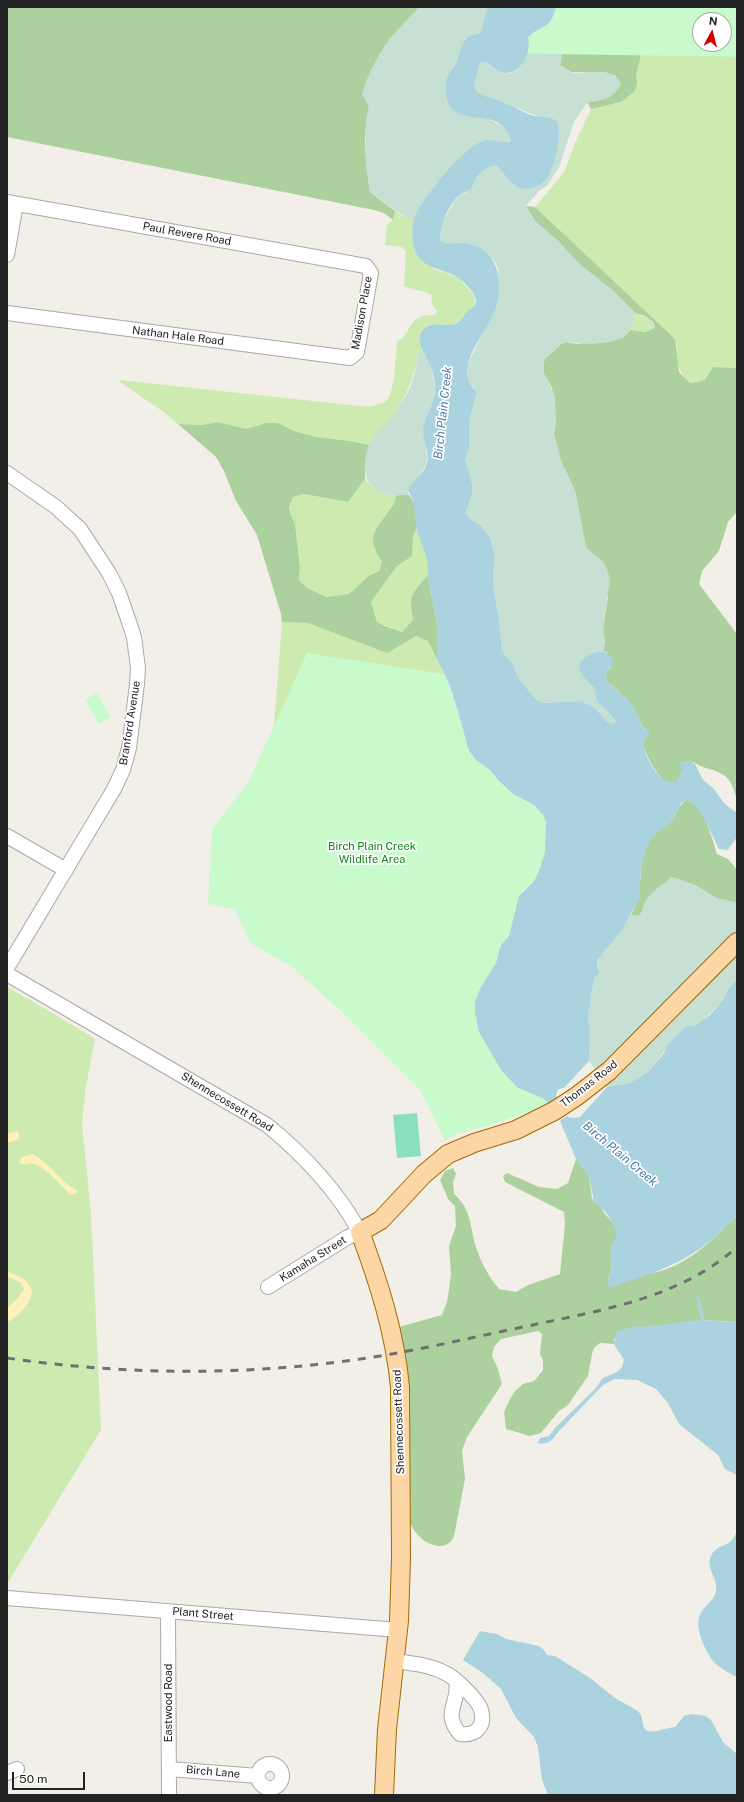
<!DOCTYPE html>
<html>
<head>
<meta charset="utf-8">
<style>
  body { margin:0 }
  #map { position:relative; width:744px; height:1802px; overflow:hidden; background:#f2efe9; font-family:"Public Sans",sans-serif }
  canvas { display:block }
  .frame { position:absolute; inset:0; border:8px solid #222; pointer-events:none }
  .north { position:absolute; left:692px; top:12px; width:40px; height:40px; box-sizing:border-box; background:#fff; border:1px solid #a7a7a7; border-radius:50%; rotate:7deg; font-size:11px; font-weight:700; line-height:16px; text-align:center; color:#222 }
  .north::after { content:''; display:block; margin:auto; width:14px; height:18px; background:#d40000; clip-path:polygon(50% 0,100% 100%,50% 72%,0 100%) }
  .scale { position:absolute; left:12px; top:1772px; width:73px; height:18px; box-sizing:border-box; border:2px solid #222; border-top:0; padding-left:5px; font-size:12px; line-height:14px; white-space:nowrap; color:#222; -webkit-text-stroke:3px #fff; paint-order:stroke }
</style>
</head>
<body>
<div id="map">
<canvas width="744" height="1802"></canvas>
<div class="frame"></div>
<div class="north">N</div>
<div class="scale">50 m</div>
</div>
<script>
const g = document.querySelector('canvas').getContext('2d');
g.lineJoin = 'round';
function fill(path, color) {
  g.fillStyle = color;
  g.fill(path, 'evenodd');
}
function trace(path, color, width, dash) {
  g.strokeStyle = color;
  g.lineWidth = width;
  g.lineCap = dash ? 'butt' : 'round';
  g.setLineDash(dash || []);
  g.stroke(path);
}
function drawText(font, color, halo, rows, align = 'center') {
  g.font = font + ' "Public Sans",sans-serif';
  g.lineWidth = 3.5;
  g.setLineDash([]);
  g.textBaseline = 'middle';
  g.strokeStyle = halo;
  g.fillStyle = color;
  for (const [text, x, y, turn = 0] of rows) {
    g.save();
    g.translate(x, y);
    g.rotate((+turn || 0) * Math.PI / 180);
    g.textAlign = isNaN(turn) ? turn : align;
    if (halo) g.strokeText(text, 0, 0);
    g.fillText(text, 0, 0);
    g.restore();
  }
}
fill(new Path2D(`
  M641 55 737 57V368L713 367 700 383H690C679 372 674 362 677 345L535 207 564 172 576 141 591 109 621 102 637 83 636 75Z
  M395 211 403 216 414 220 413 241 434 269 455 276 461 280 474 296 475 306 460 321 450 325 437 324 420 343 422 351 419 353C414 377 406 399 391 418 383 428 375 435 369 445L350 441 317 437 294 431 278 423H266L246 429 218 422 202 425 178 424 165 413 120 382 119 380 369 407C375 405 382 404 387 400 395 391 396 353 397 341 414 333 406 314 434 315L437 312 431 302 432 295C423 290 413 291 404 286L406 251 402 247 385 245 387 225 393 220Z
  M635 313C644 316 652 319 655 328L645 332 631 330Z
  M365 479C372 488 383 496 396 495 396 503 392 506 388 512 372 534 367 537 382 562L379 571 370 575 349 594 327 597 307 588 299 580 300 567 295 524 291 515 289 507 293 497 304 494 348 502Z
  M416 528 427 559 428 575C412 593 408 595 413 620L402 632 377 622 371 602 397 566 411 556 413 537Z
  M282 622 308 623 336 633 405 641 416 636 428 641 448 681 268 741 274 726Z
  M7 987 56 1015 95 1039 85 1092 82 1124 91 1212 101 1430 7 1584Z`), '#cdebb0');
fill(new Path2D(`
  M7 7H419L369 107C362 135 366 164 370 192L395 211 393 220 384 213 374 210 7 137Z
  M737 7V57L641 55 636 75 637 83 635 91 621 102 591 109 587 102 605 99 616 76 607 73 571 72 560 65 570 15ZM700 20H724V44H700Z
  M526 206 535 207 675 339 679 372 690 383C705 383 705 378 713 367L737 368V512L728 522 719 551 702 571 699 584 737 634V799C734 792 732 781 725 776 716 769 703 769 693 762 690 764 686 767 683 770 680 775 679 783 672 784 662 786 646 756 644 747 643 742 645 734 646 729L642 727C634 702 624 698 607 681L605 678 608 670 611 667 607 652 603 651 605 643 603 627 608 597 589 551 586 548 575 491 561 461 554 434 556 421 552 388 544 374V362L545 359 561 344 566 342 577 344 622 338 631 330 645 332 655 328 653 322 645 316 635 313 612 290 578 263 560 243 535 221Z
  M218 422 246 429 266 423H278L294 431 317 437 350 441 369 445 365 464V479L348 502 304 494 293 497 289 507 291 515 295 524 300 567 299 580 307 588 327 597 349 594 370 575 379 571 382 562C367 537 372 534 388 512 392 506 396 503 396 495H409L414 503 416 510V528L413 537 412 556 397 566 371 602 377 622 385 626 402 632 413 620C408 595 412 593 428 575L437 624V659L428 641 416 636 387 653 308 623 282 622 281 614 257 535 235 499 224 471 216 457 178 424 202 425Z
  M687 800C703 800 713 842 717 854L728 859 737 870V903L716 898 693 884 646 900 641 914 638 916 631 915C645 894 636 855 651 838 656 831 665 828 670 822 677 815 677 805 687 800Z
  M576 1159 589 1176 592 1198 595 1202 601 1206 604 1213 616 1226 617 1235 611 1249V1269L608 1281C624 1278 641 1276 657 1272 689 1264 715 1238 737 1215V1322L703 1320 644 1328C632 1323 623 1333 614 1339L615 1344 600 1343 594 1348 592 1354 588 1376 568 1405 559 1411 541 1433 530 1436 506 1429 504 1412 510 1399 515 1391 523 1384 534 1381 543 1370V1360L540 1354 542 1334 538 1331 501 1339 494 1347 492 1356 498 1369 502 1384 467 1437 462 1451 465 1479 454 1536C448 1552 428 1546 419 1536 414 1531 411 1526 409 1520L399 1327 442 1315 447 1302 451 1275 449 1246 456 1226 455 1206 448 1199 440 1180 445 1171 453 1168 456 1174 453 1182 454 1194C468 1206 470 1219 473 1236 477 1255 487 1275 499 1289L516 1292 528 1285 560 1274 565 1224 564 1212 505 1182 503 1176 507 1173 539 1187 557 1189 568 1183Z`), '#add19e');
fill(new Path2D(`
  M419 7H490L486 11 481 32 465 39 463 44 457 60 447 78V99L449 105 472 117 487 118 502 126 507 130 511 140 510 142C503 143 493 138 486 141 461 149 425 196 414 220 397 215 385 201 370 192L366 166V120L369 107 362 94C368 73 378 54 392 36 400 26 411 17 419 7Z
  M570 15 560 65C563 67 567 71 571 72 589 77 608 63 621 83 614 100 603 99 587 103L574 122 559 167 548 185 539 191 526 206 535 221 560 243 578 263 612 290 635 313 631 330 622 338 610 342 591 344 566 342 561 344 545 359 544 362V374L555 396 556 421 554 434 561 461 575 491 586 548 604 562 610 578 603 627 605 643 603 651 592 652 584 678 594 688C597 704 605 710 616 721L614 724 606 721 596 709 576 701 542 703 534 698 518 677 512 663 502 651 499 619 493 586V573L495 558 491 539 481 526 469 518 466 512 473 491 471 479 465 460 469 447V421L477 392 467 379V366L497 302 499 285 498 268 494 261 486 253 473 245 445 243 441 241 440 236 442 222 458 196 466 193 483 169 496 165 508 177 549 175 558 142 559 126 499 100 479 94 475 91 474 86 480 63 485 62C490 64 493 69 498 71 519 81 526 58 529 42Z
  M422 351 431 365 435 389 433 404 423 428 427 457 426 465 408 492 409 495C403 495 397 496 391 495 364 491 360 468 369 446 373 435 383 428 390 419 396 412 402 402 407 394 414 381 416 367 419 353Z
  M672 877 693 884 716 898 737 903V980L730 986 723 1000 703 1021 692 1027H685L676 1036 648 1072 630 1083 607 1087 589 1061 590 1032 588 1018 594 978 600 974C591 956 611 945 621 931 625 926 627 920 631 915L638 916C644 912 643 905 647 899 653 890 663 884 672 877Z`), '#c6e0d4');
fill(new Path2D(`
  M17 1131 19 1134V1139L7 1143V1134Z
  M32 1154C49 1162 60 1181 76 1190L77 1193 72 1195 69 1194C61 1185 46 1168 35 1164 29 1162 24 1166 19 1163L22 1157Z
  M7 1271 26 1280 32 1290C31 1303 19 1317 7 1322V1308L17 1299 24 1289 20 1282 7 1277Z`), '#fff1ba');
fill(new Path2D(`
  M515 7H737V57L497 53ZM700 20H724V44H700Z
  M307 653 444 674 457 708 469 751 476 760 491 771 498 780 513 794 534 805 543 815 546 822 545 852 538 875 534 881 523 890 509 936 501 945 496 963 475 1001V1013L479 1032 501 1070 505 1074 543 1098 550 1105 487 1126 456 1134 445 1141 421 1091 342 1012 291 966 250 943 235 909 208 904 212 829 248 783Z
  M97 693 111 717 99 724 85 700Z`), '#c8facc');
fill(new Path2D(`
  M417 1113 421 1156 397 1158 393 1115Z`), '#88e0be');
fill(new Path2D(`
  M490 7H556C550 32 539 24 528 38 532 52 521 75 504 73 496 72 492 65 485 62L480 63 474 86 476 91C483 97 492 97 501 101 511 105 521 111 531 115 539 118 552 115 557 122 563 130 554 166 549 175 544 184 531 191 521 188 510 184 504 172 496 165 479 170 479 173 471 189 467 192 460 194 457 197 448 208 438 227 441 241L445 243C454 244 464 242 473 245 502 254 504 291 493 315 485 331 468 353 467 371 466 379 471 386 477 392L469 421V447L465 460 471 479 473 491 466 512 469 518 481 526 491 539 495 557 493 573V586L499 619 502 651 512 663 518 677 534 698 542 703 581 701 596 709 606 721 614 724 616 721 597 701 594 688 584 678 579 669C580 652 611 642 613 663L608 670 605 678 617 691 628 699 634 707 642 727 650 732C648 737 643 741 644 746 645 761 671 802 682 772L680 762 687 761 695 764 703 780 713 788 725 804 737 813V837L728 850 719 849C713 838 700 803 688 800L681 803 671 822 651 838 646 850 641 869 639 899 622 930 598 959 597 967 600 974 594 978 588 1018 590 1032 589 1061 564 1088 558 1089 556 1095 557 1101 550 1105 543 1098 518 1088 501 1070 479 1032 475 1013V1001L481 987 496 963 501 945 509 936 519 896 534 881 539 871 545 852 546 822 543 815 534 805 513 794 498 780 491 771 476 760 469 751 457 708 448 681 437 659V624L428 575 427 559 416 528 414 503 408 490C412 480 422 476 426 466 431 454 423 443 423 431 423 418 436 405 435 387 435 381 433 373 431 367 427 356 416 346 421 333 428 319 445 328 457 323 463 320 464 314 469 310 472 308 476 306 476 301 475 296 472 291 469 288 465 283 461 279 455 276 442 269 422 268 415 251 412 242 411 228 414 219 422 198 463 148 483 141 491 138 502 143 510 142L511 140C500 108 474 125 453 110 445 103 445 88 447 78 449 72 455 66 457 60 460 53 461 45 465 40 469 34 476 36 481 32L486 11Z
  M737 980V1215C697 1260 663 1270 609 1288 606 1281 610 1276 611 1269 612 1262 609 1254 611 1247 612 1243 616 1240 616 1236 618 1225 602 1207 594 1201L589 1176 576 1159 560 1121 567 1116 570 1118 580 1117 607 1087 630 1083 648 1072 664 1053 668 1044 685 1027 694 1026 709 1016 723 1000 730 986Z
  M703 1320 737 1322V1475L725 1469 718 1455 679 1424 668 1403 656 1389 637 1380 615 1379 603 1385 559 1431C553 1439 550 1445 538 1443L540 1438 549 1436 555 1428 594 1390 603 1378 617 1372 622 1367 624 1360C617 1346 611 1349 617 1331L638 1326 644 1327Z
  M737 1532V1677C730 1674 722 1669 716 1664 707 1656 695 1629 699 1617 702 1607 714 1601 716 1592 719 1579 705 1568 711 1556 714 1547 723 1547 730 1542 733 1539 735 1535 737 1532Z
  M480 1631 497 1634 506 1639 539 1646 544 1650 547 1655 555 1656 590 1678 615 1698 638 1711 641 1715 644 1728 647 1731C656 1733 665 1728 675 1727L684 1716 692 1714 706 1716 711 1720 723 1742 737 1754V1795H548L542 1780 538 1747 534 1737 516 1718 501 1689 483 1673 463 1660Z`), '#aad3df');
trace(new Path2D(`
  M698 1298 703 1320`), '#aad3df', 3);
const minor = new Path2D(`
  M7 202 366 266 371 273 357 352 350 358 7 313
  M7 255 16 204
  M7 473 56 507 80 529 109 573 119 593 127 616 134 637 138 668 137 684 129 748 123 770 114 789 7 968
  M7 836 66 870
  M7 974 267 1125C304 1155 337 1191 360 1232L348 1237 268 1287
  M7 1598 398 1630
  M168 1612 169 1795
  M394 1661C411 1663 430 1665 445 1673 455 1677 479 1701 481 1710 486 1727 475 1736 460 1734 441 1712 461 1702 456 1681
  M258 1776a12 12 0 1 1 24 0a12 12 0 1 1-24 0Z
  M169 1769 258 1776
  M7 1773 17 1769`);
const major = new Path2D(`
  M384 1795 387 1729 399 1621 401 1558 400 1387C395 1333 379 1283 360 1232L381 1220 424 1174 448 1154 474 1143 516 1130 554 1111 577 1096 609 1071 632 1048 737 942`);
trace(minor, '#a9a9a9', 16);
trace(major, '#a06b00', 20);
trace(minor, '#fff', 14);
trace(major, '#fcd6a4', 18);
trace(new Path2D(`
  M7 1358C131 1376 256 1376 380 1356 429 1348 478 1336 528 1326 601 1310 679 1299 737 1247`), '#707070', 3, [8, 8]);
drawText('11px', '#222', '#fff', [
  ["Paul Revere Road",187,234,10],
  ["Madison Place",362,313,-80],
  ["Nathan Hale Road",178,336,7],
  ["Branford Avenue",130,723,-81],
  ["Thomas Road",589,1084,-38],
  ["Shennecossett Road",227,1102,31],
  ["Kamaha Street",313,1259,-32],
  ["Shennecossett Road",399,1422,-92],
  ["Plant Street",203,1614,5],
  ["Eastwood Road",169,1703,-90],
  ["Birch Lane",213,1772,5]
]);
drawText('11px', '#0c8416', '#fff', [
  ["Birch Plain Creek",372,847],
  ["Wildlife Area",372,860]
]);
drawText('italic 12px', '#4a7aab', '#fff', [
  ["Birch Plain Creek",443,413,-84],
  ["Birch Plain Creek",620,1154,40]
]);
</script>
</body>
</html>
